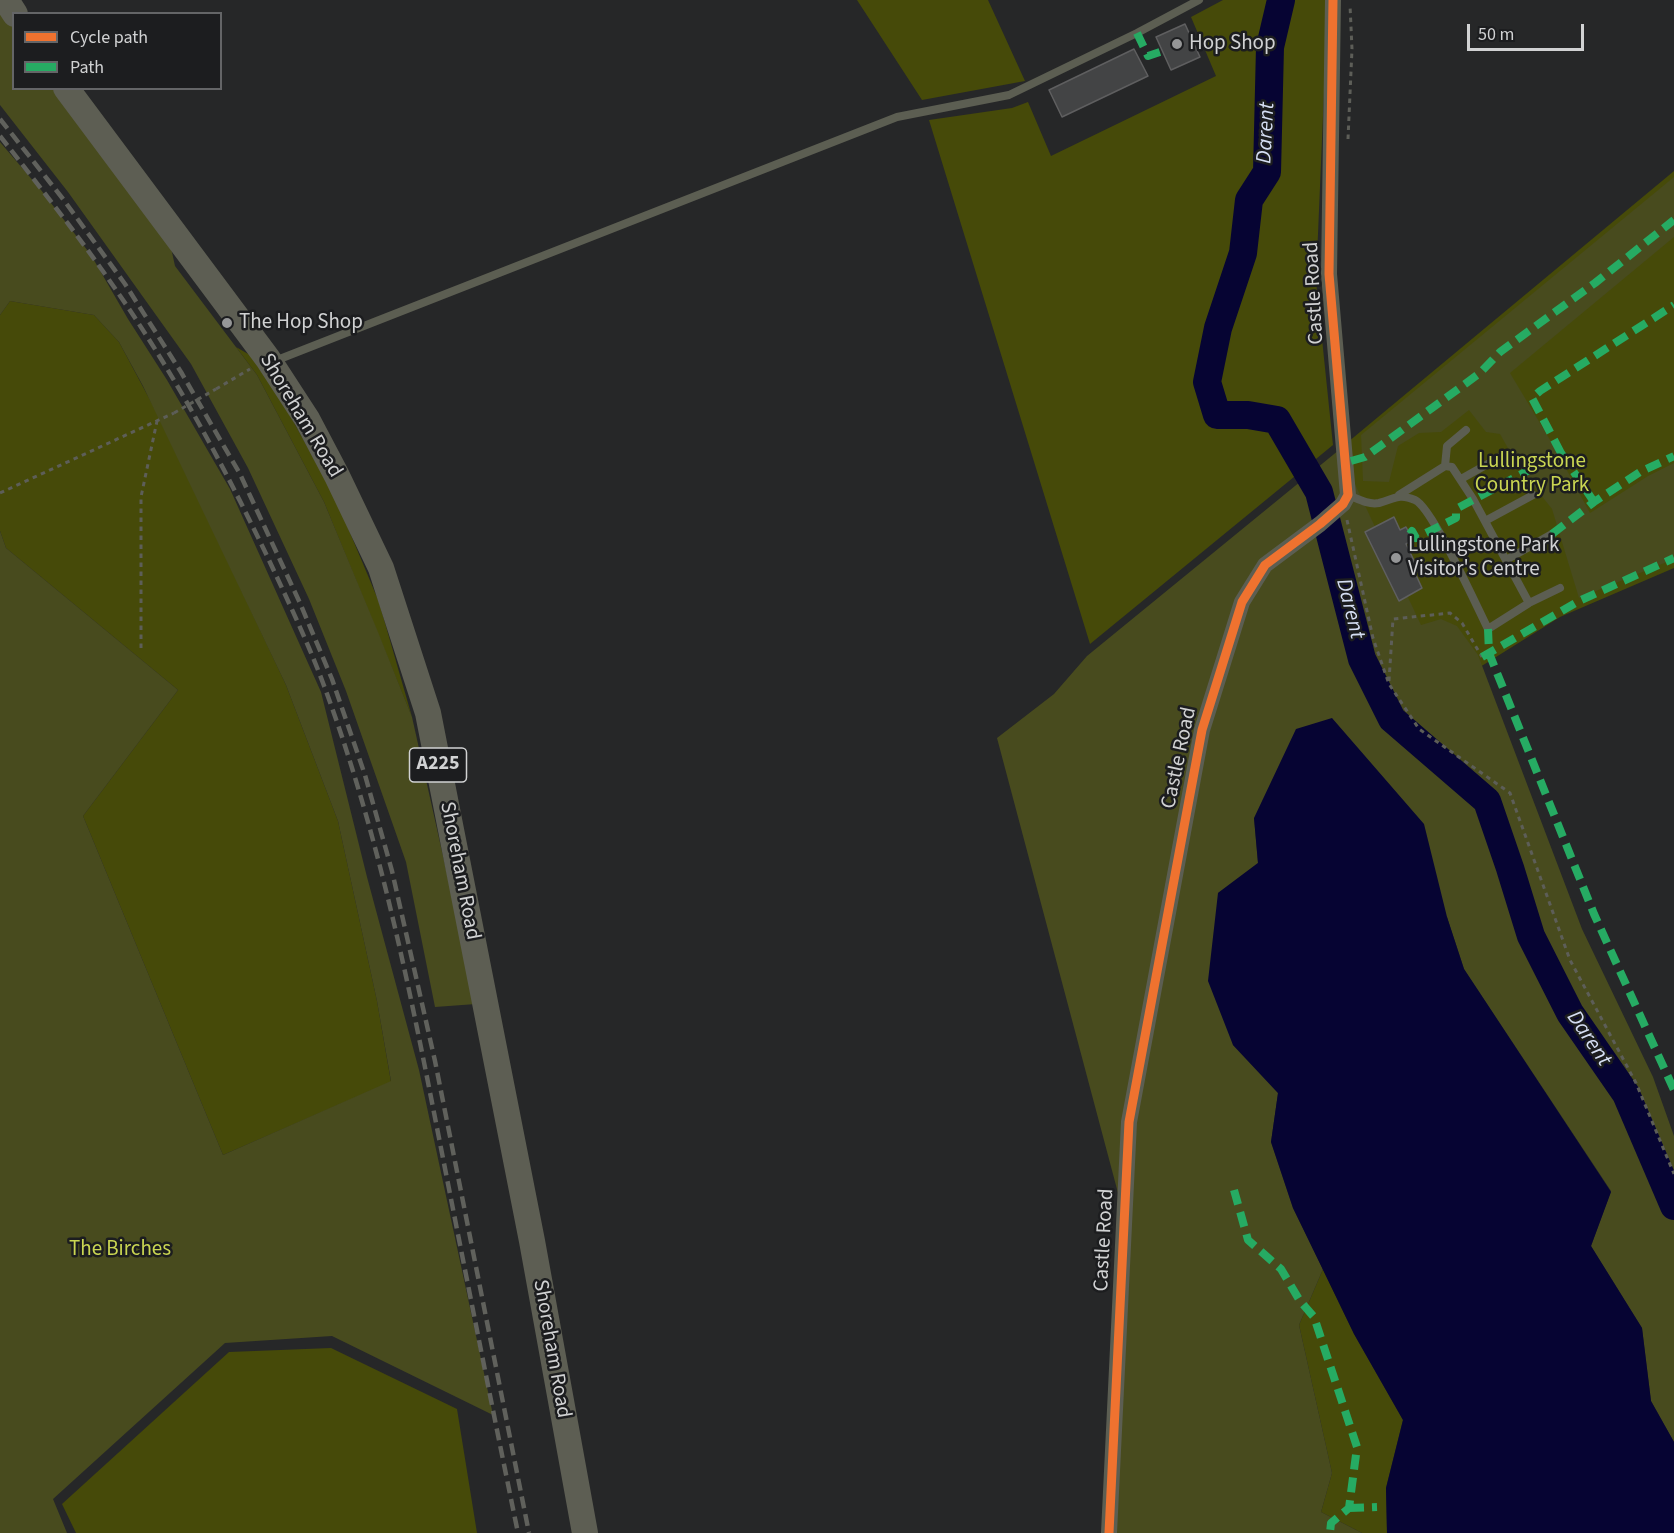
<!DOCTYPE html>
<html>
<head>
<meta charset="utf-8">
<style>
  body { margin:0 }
  #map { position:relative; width:1674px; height:1533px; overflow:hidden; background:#262728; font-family:"Source Sans 3",sans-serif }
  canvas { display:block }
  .legend { position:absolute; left:12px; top:12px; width:210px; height:78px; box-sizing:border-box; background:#1c1d1f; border:2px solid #646567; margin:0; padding:8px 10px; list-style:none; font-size:18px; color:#d1d2d3 }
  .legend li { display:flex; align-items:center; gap:12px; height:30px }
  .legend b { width:30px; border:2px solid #646567 }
  .scale { position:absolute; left:1467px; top:24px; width:117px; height:27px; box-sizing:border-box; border:3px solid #d1d2d3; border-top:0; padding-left:8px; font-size:18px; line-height:21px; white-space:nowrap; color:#d1d2d3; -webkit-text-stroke:4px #1c1d1f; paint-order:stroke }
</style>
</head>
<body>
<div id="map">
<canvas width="1674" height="1533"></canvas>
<ul class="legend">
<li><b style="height:8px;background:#ef722f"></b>Cycle path</li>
<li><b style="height:8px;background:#26ab63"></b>Path</li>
</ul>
<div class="scale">50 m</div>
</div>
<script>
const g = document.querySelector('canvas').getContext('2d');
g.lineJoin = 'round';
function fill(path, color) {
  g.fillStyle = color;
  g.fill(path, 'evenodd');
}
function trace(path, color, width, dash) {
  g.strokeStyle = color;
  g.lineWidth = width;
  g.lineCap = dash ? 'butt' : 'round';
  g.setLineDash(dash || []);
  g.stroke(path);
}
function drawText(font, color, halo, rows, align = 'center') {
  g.font = font + ' "Source Sans 3",sans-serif';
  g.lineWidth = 5;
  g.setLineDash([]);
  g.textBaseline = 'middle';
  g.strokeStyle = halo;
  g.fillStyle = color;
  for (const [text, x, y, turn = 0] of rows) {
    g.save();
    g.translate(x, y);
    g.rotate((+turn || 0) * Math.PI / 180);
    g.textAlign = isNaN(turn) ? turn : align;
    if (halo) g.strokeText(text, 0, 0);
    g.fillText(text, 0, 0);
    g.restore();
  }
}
fill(new Path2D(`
  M857 0H988L1025 81 922 100Z
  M1223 0H1325L1326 45 1316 281 1333 445 1090 644 929 120 1012 108 1028 102 1051 156 1216 76 1191 17Z
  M1674 171V568L1560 617 1456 682 1412 630 1350 504 1348 442Z
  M10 301 94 315 119 342 165 428 286 685 338 821 377 1001 391 1082 223 1155 83 816 178 690 6 548 0 531V315Z
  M236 347 257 359 276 390 335 497 379 602 412 717 324 502 257 375Z
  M1323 1269 1354 1334 1403 1420 1386 1488 1387 1533H1362L1321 1512 1332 1473 1299 1325Z
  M331 1348 457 1409 477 1533H76L62 1504 229 1352Z`), '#464a09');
fill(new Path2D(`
  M0 8 13 28 14 88 54 89 170 243 175 266 257 375 324 502 378 632 412 717 476 1004 435 1007 406 862 346 691 309 599 248 468 191 364 68 192 0 105Z
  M0 142 41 190 91 255 128 319 167 380 230 489 321 692 367 877 419 1070 493 1415 332 1336 225 1343 53 1499 67 1533H0V531L6 548 178 690 83 816 223 1155 391 1081 377 1001 338 821 286 685 143 386 119 342 94 315 10 301 0 315Z
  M1674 177V237L1510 373 1556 450 1590 513 1648 476 1674 463V559L1579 598 1552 509 1518 466 1500 434 1486 432 1469 410 1441 432 1419 433 1398 446 1389 482 1363 481 1361 435Z
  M1339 450 1421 625 1441 619 1457 626 1478 655 1582 929 1653 1077 1674 1136V1442L1651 1401 1642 1328 1591 1246 1611 1191 1464 969 1447 917 1254 818 1258 863 1218 893 1233 1045 1278 1093 1271 1142 1293 1208 1323 1269 1299 1325 1332 1473 1321 1512 1362 1533H1111L1126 1223 997 738 1054 694 1087 656Z`), '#484b1e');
fill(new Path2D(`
  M1332 718 1424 824 1447 917 1464 969 1611 1192 1591 1246 1642 1328 1651 1401 1674 1442V1533H1387L1386 1488 1403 1420 1354 1334 1293 1208 1271 1142 1278 1093 1233 1045 1208 981 1218 893 1258 863 1254 818 1296 729Z`), '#060433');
trace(new Path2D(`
  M1281 0 1270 47 1267 172 1249 200 1243 253 1218 328 1207 382 1217 415H1248L1277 420 1319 492 1362 659 1392 719 1487 801 1510 868 1531 936 1570 1013 1626 1094 1674 1206`), '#060433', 28);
const building = new Path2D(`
  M1185 24 1200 57 1171 70 1156 37Z
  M1134 49 1148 76 1062 117 1049 90Z
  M1394 517 1400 530 1406 527 1413 540 1406 544 1419 571 1415 573 1422 588 1399 601 1365 532Z`);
fill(building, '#434445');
trace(building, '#5f5f60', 1.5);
trace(new Path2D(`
  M1348 139 1352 49 1350 5
  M216 389 250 369
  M0 493 174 413
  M1347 520 1373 638 1389 684 1419 729 1510 793 1570 960 1636 1083 1674 1174
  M141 648V497L157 421
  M1389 681 1393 619 1450 613 1462 623 1482 657`), '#5d5e58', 3, [4.5, 4.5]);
trace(new Path2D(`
  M272 362 897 117 1009 95 1137 33 1199 0
  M1445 466 1447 446 1466 430
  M1461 479 1502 456
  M1348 495C1358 499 1368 505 1379 503 1395 499 1398 493 1415 500 1432 507 1477 607 1488 629L1529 603 1560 588
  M1399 495 1445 466 1452 467 1473 499 1529 603
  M1485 521 1533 495
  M1506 560 1552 534`), '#5c5e52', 8);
trace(new Path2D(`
  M1109 1533 1129 1122 1202 730 1242 602 1265 565 1320 524 1343 504 1348 495 1329 274 1333 0`), '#5c5e52', 16);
trace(new Path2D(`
  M6 0 15 14
  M66 88 268 359 307 419 337 476 381 568 428 713 532 1241 585 1533`), '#5d5e53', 26);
trace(new Path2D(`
  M0 119 63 199 125 284 181 372 240 474 300 603 332 679 365 775 392 871 435 1061 529 1533
  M0 136C39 186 78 235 114 287 174 373 223 464 268 558 287 599 307 640 323 683 378 830 409 985 439 1138 465 1270 491 1402 518 1533`), '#60615c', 4.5, [12, 6]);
trace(new Path2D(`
  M174 413 216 389`), '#5d5e58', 3, [4.5, 4.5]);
trace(new Path2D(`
  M1137 33 1148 56 1163 51
  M1561 453 1532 398 1540 391 1674 305
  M1351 461 1365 457 1480 373 1500 352 1595 283 1674 220
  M1410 534 1412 531 1416 538 1456 518V509L1561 453 1594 502
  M1552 534 1594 502 1640 472 1674 456
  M1488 629 1489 653 1594 914 1674 1090
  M1482 657 1579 601 1674 558
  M1234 1190 1248 1240 1281 1269 1300 1301 1314 1317 1357 1447 1349 1508 1331 1523 1330 1533
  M1349 1508 1377 1507`), '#26ab63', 8, [15, 8]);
trace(new Path2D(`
  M1109 1533 1129 1122 1202 730 1242 602 1265 565 1320 524 1343 504 1348 495 1329 274 1333 0`), '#ef722f', 9);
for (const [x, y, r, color] of [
  [1177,44,6,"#959697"],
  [227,323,6,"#959697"],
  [1396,558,6,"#959697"]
]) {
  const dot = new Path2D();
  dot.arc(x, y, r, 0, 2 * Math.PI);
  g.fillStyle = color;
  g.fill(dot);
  trace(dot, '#1c1d1f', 2);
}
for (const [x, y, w] of [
  [438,765,57]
]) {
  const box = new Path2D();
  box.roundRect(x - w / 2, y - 17, w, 34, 4.5);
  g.fillStyle = '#1c1d1f';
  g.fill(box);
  trace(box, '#d1d2d3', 1.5);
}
drawText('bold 20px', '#d1d2d3', null, [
  ["A225",438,765]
]);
drawText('21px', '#d1d2d3', '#1c1d1f', [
  ["Hop Shop",1189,44],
  ["The Hop Shop",239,323],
  ["Lullingstone Park",1408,546],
  ["Visitor's Centre",1408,570]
], 'left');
drawText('21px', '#d1d2d3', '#1c1d1f', [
  ["Castle Road",1315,293,-93],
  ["Shoreham Road",300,416,59],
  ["Castle Road",1180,758,-78],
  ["Shoreham Road",459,871,79],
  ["Castle Road",1105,1240,-87],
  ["Shoreham Road",551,1349,80]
]);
drawText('21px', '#cad652', '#1c1d1f', [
  ["Lullingstone",1532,462],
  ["Country Park",1532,486],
  ["The Birches",120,1250]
]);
drawText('italic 22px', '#d5def3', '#1c1d1f', [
  ["Darent",1267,133,-87],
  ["Darent",1349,609,76],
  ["Darent",1588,1039,56]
]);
</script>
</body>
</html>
